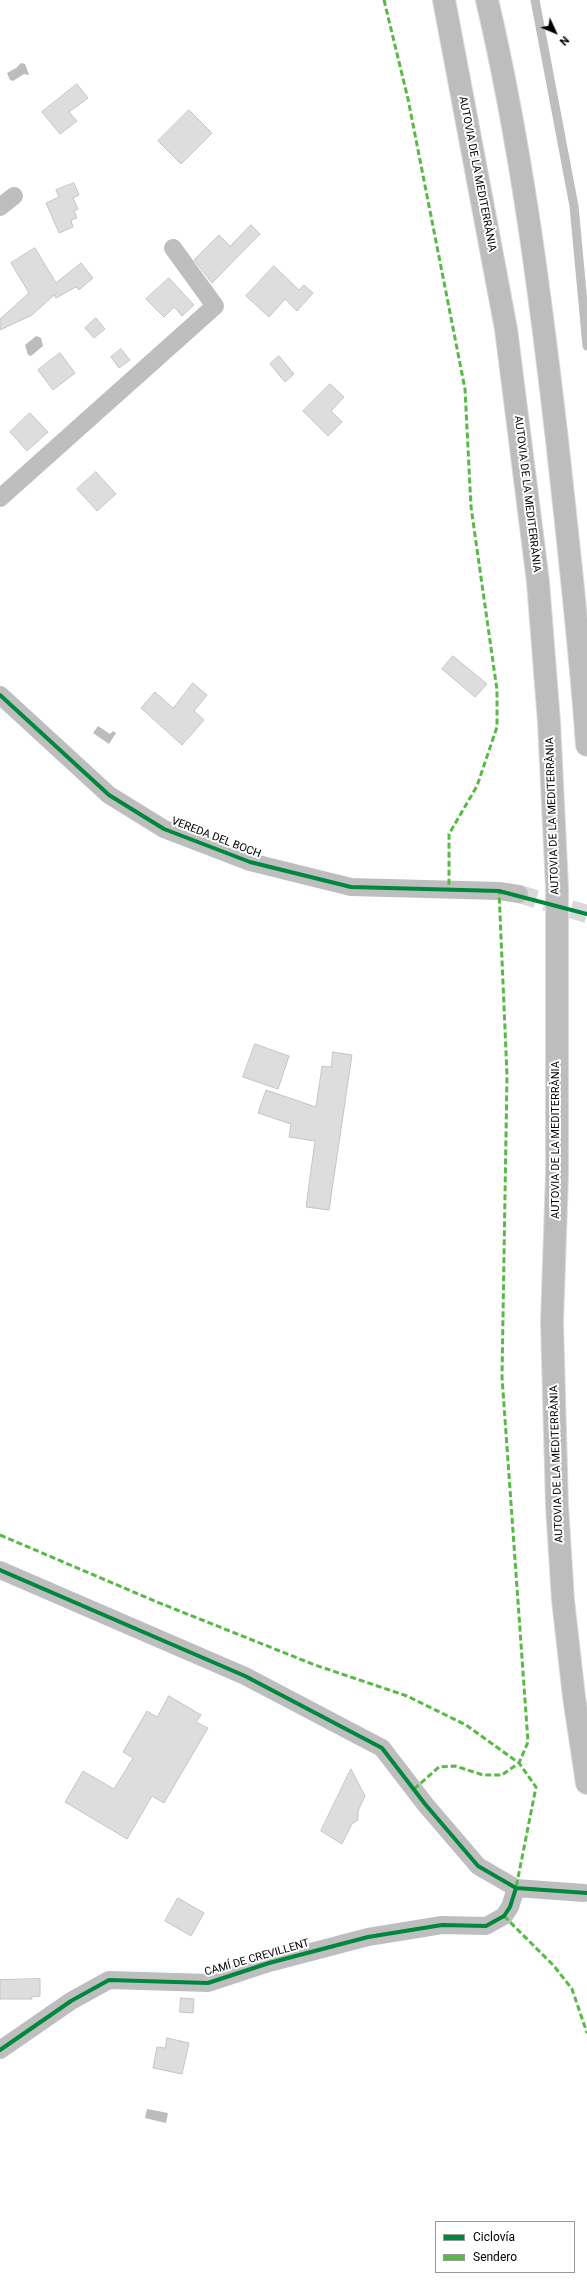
<!DOCTYPE html>
<html>
<head>
<meta charset="utf-8">
<style>
  body { margin:0 }
  #map { position:relative; width:587px; height:2285px; overflow:hidden; background:#fff; font-family:Roboto,sans-serif }
  canvas { display:block }
  .legend { position:absolute; left:435px; top:2221px; width:140px; height:52px; box-sizing:border-box; background:#fff; border:1px solid #999; margin:0; padding:5px 7px; list-style:none; font-size:12px; color:#000 }
  .legend li { display:flex; align-items:center; gap:8px; height:20px }
  .legend b { width:20px; border:1px solid #999 }
  .north { position:absolute; left:535px; top:12px; width:40px; height:40px; -webkit-text-stroke:3px #fff; paint-order:stroke; rotate:134deg; font-size:11px; font-weight:700; line-height:16px; text-align:center; color:#000 }
  .north::after { content:''; display:block; margin:auto; width:14px; height:18px; background:#000; clip-path:polygon(50% 0,100% 100%,50% 72%,0 100%) }
</style>
</head>
<body>
<div id="map">
<canvas width="587" height="2285"></canvas>
<ul class="legend">
<li><b style="height:5px;background:#00873e"></b>Ciclovía</li>
<li><b style="height:5px;background:#58b947"></b>Sendero</li>
</ul>
<div class="north">N</div>
</div>
<script>
const g = document.querySelector('canvas').getContext('2d');
g.lineJoin = 'round';
function fill(path, color) {
  g.fillStyle = color;
  g.fill(path, 'evenodd');
}
function trace(path, color, width, dash) {
  g.strokeStyle = color;
  g.lineWidth = width;
  g.lineCap = dash ? 'butt' : 'round';
  g.setLineDash(dash || []);
  g.stroke(path);
}
function drawText(font, color, halo, rows, align = 'center') {
  g.font = font + ' Roboto,sans-serif';
  g.lineWidth = 4;
  g.setLineDash([]);
  g.textBaseline = 'middle';
  g.strokeStyle = halo;
  g.fillStyle = color;
  for (const [text, x, y, turn = 0] of rows) {
    g.save();
    g.translate(x, y);
    g.rotate((+turn || 0) * Math.PI / 180);
    g.textAlign = isNaN(turn) ? turn : align;
    if (halo) g.strokeText(text, 0, 0);
    g.fillText(text, 0, 0);
    g.restore();
  }
}
fill(new Path2D(`
  M21 63 25 64 29 75 24 74 13 81 10 80 7 73 16 68Z
  M36 336 41 338 43 346 31 356 28 355 25 345Z
  M98 726 110 734 113 731 116 733 109 744 93 733Z
  M147 2109 168 2113 166 2123 145 2118Z`), '#bcbcbc');
const building = new Path2D(`
  M77 84 88 98 69 112 77 121 60 134 42 112Z
  M189 110 212 133 181 164 158 141Z
  M74 183 79 195 73 198 78 209 74 211 77 218 71 220 73 227 59 233 46 203 59 197 56 190Z
  M251 225 260 234 212 283 194 260 219 235 230 246Z
  M35 248 56 283 81 263 93 278 79 290 76 287 56 298 54 295 32 315 0 330V319L29 293 11 263Z
  M274 266 299 290 304 285 313 293 297 311 285 299 269 317 246 296Z
  M169 278 194 305 182 316 174 307 164 317 146 299Z
  M96 318 105 329 94 338 85 328Z
  M121 349 130 360 119 368 111 357Z
  M60 353 75 373 53 390 38 370Z
  M279 356 294 374 285 382 270 364Z
  M330 384 344 397 331 411 342 422 328 436 303 411Z
  M30 413 48 432 27 451 10 432Z
  M96 472 116 494 97 511 77 489Z
  M453 656 487 684 475 697 442 669Z
  M193 683 207 695 194 711 204 720 182 745 141 708 155 692 173 708Z
  M255 1044 289 1056 278 1089 243 1077Z
  M333 1052 352 1055 329 1210 306 1207 315 1141 289 1137 291 1124 258 1113 266 1090 316 1107 322 1066 331 1067Z
  M169 1696 201 1715 196 1722 208 1728 164 1803 152 1796 127 1839 65 1802 83 1771 114 1789 133 1758 123 1752 147 1711 157 1717Z
  M351 1769 365 1796 358 1811V1820L352 1824 342 1844 321 1831Z
  M178 1898 204 1913 191 1936 165 1921Z
  M40 1979V1996L31 1997 32 1999H0V1980Z
  M181 1998 194 1999 193 2013 180 2012Z
  M167 2038 189 2043 182 2074 153 2068 157 2047 165 2048Z`);
fill(building, '#ddd');
trace(building, '#c5c5c5', 1);
trace(new Path2D(`
  M519 894 587 914`), '#d9d9d9', 18, [18, 9]);
const motorway = new Path2D(`
  M444 0 506 329 538 582 549 722 557 887V1175L552 1322 557 1506 563 1600 574 1697 587 1783
  M487 0C521 145 540 293 557 440 568 542 580 643 587 745`);
trace(motorway, '#dbdbdb', 24);
trace(new Path2D(`
  M535 0 574 206 587 346`), '#bebebe', 9);
trace(new Path2D(`
  M0 207 14 196
  M0 498 215 306 173 248
  M0 695 109 795 164 829 250 862 351 887 499 891 519 894
  M0 1570 245 1676 382 1748 425 1804 478 1866 516 1888 584 1893
  M0 2050 71 2001 109 1980 208 1983 269 1963 368 1937 442 1925 486 1926 504 1916 510 1907 516 1888`), '#bebebe', 18);
trace(motorway, '#bdbdbd', 22);
trace(new Path2D(`
  M384 0 408 99 465 389 471 507 497 690V727L477 786 449 834V890
  M0 1535 157 1602 315 1665 407 1696 466 1725 519 1763 536 1787 516 1888
  M414 1789 439 1767 455 1766 483 1775H502L519 1763 528 1742 502 1377 507 1075 499 891
  M504 1916 554 1966 572 1989 587 2033`), '#58b947', 3, [6, 3]);
trace(new Path2D(`
  M0 695 109 795 164 829 250 862 351 887 499 891 587 914
  M0 1570 245 1676 382 1748 425 1804 478 1866 516 1888 587 1893
  M0 2050 71 2001 109 1980 208 1983 269 1963 368 1937 442 1925 486 1926 504 1916 510 1907 516 1888`), '#00873e', 4);
drawText('11px', '#000', '#fff', [
  ["AUTOVIA DE LA MEDITERRÀNIA",477,174,79],
  ["AUTOVIA DE LA MEDITERRÀNIA",527,494,83],
  ["AUTOVIA DE LA MEDITERRÀNIA",553,816,-92],
  ["VEREDA DEL BOCH",216,838,21],
  ["AUTOVIA DE LA MEDITERRÀNIA",556,1140,-90],
  ["AUTOVIA DE LA MEDITERRÀNIA",557,1464,-92],
  ["CAMÍ DE CREVILLENT",257,1958,-16]
]);
</script>
</body>
</html>
